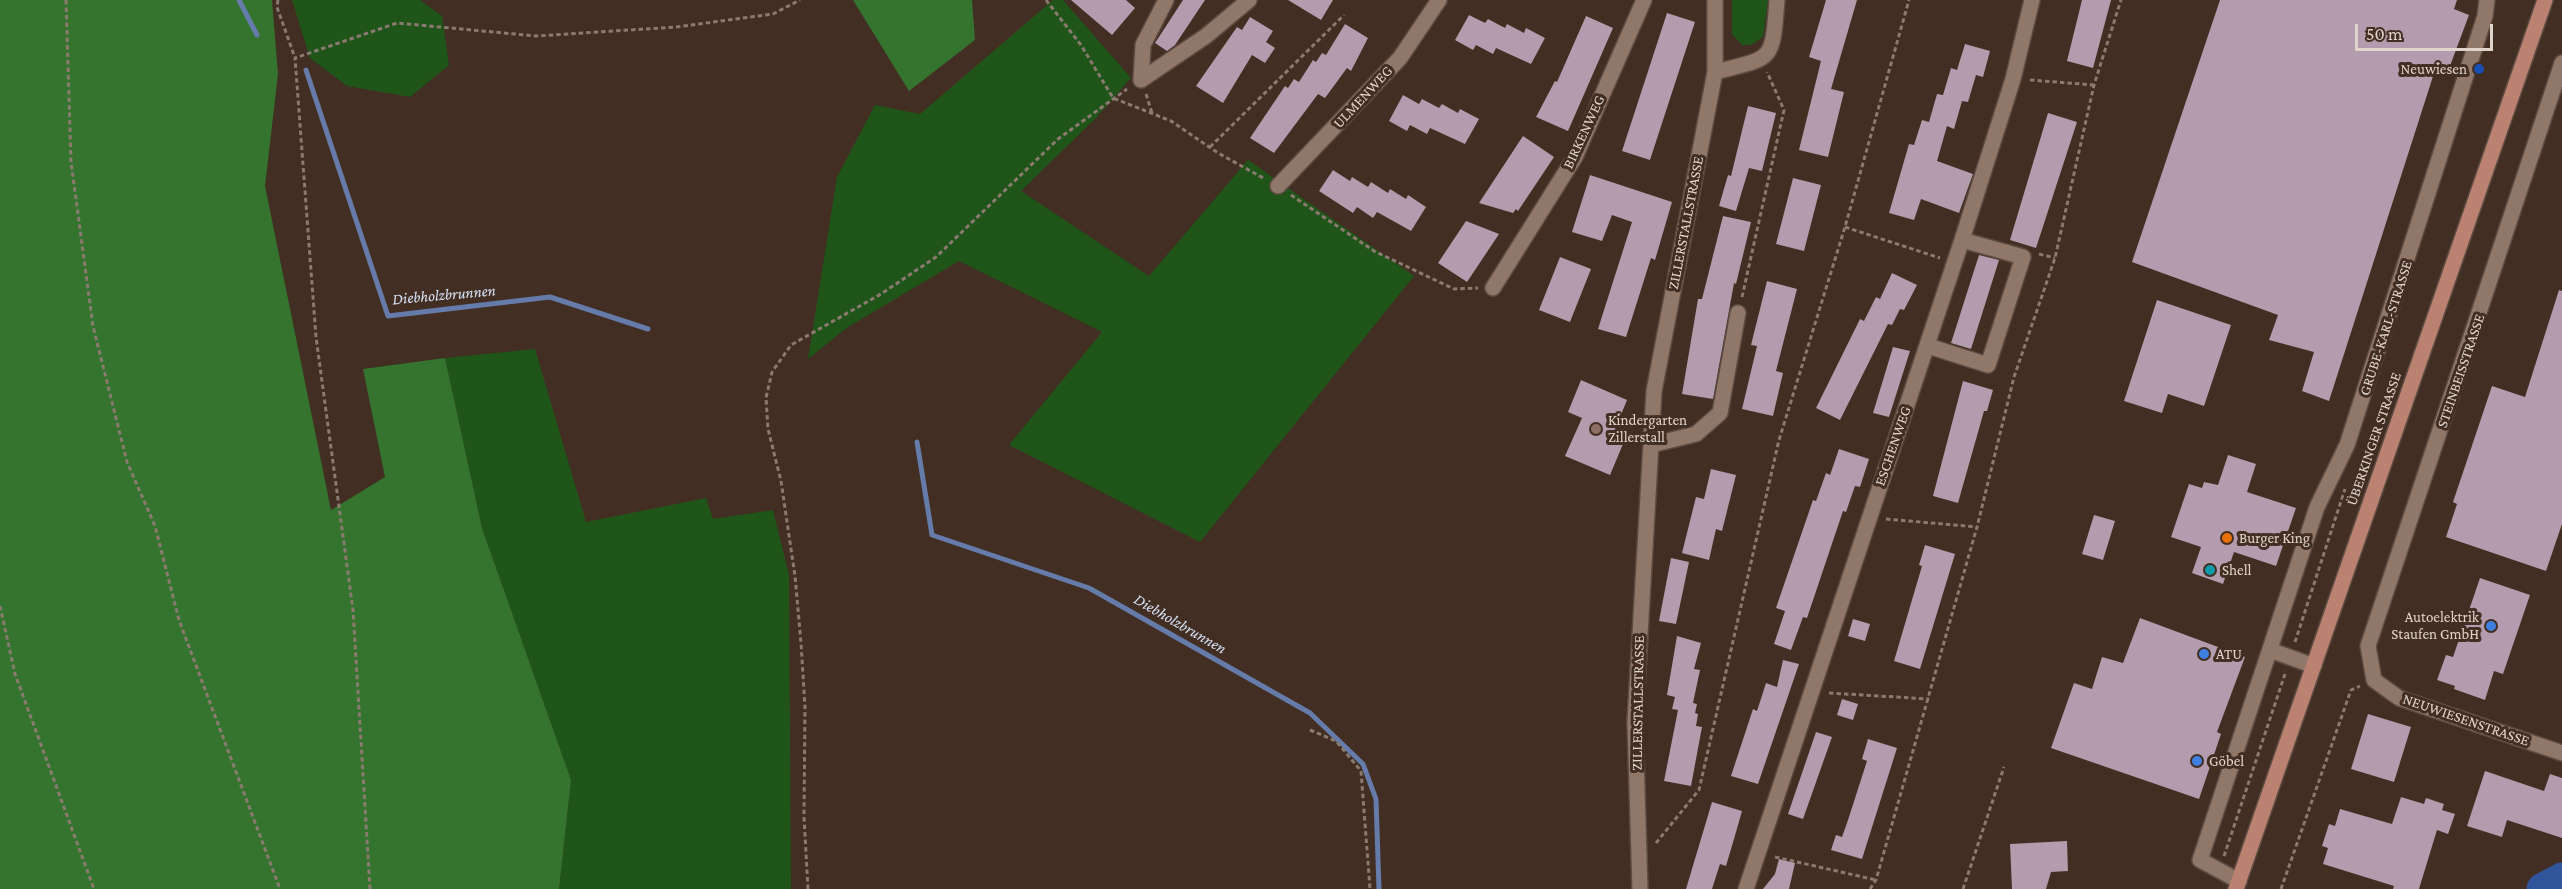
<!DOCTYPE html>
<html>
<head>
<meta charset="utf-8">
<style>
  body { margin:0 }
  #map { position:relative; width:2562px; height:889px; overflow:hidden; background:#422e22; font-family:"Crimson Pro",serif }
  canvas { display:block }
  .scale { position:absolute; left:2355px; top:24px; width:138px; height:27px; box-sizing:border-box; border:3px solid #e1d4cd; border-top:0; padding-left:8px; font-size:18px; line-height:21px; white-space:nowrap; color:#e1d4cd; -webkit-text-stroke:4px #422e22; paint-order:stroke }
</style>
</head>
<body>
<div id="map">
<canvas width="2562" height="889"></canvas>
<div class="scale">50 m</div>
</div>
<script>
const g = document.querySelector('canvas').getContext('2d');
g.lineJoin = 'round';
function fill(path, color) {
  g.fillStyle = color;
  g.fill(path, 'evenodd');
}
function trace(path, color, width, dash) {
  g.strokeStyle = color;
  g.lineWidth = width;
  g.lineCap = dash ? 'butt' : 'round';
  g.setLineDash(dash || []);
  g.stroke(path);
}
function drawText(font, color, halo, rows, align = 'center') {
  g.font = font + ' "Crimson Pro",serif';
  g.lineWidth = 6;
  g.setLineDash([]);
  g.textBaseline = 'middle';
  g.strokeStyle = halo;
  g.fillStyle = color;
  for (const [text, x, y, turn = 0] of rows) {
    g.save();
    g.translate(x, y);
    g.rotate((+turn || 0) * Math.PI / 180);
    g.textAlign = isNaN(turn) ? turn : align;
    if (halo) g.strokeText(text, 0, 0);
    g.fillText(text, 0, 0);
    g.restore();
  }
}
fill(new Path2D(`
  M292 0H420L442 16 449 65 410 97 347 86 310 58Z
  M1053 0H1063L1131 78 1095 119 1021 191 1149 276 1248 160 1414 276 1200 542 1009 445 1102 332 959 261 848 327 808 359 837 177 875 105 920 114Z
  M1732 0H1768L1763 37 1751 45H1742L1732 34Z
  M535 349 586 522 706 498 713 519 773 510 789 575 791 889H559L571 780 482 528 445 358Z`), '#20551a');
fill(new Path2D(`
  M0 0H272L278 74 265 186 331 510 385 477 363 369 445 358 482 528 571 780 559 889H0Z
  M853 0H972L975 40 909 91Z`), '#35742e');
trace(new Path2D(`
  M239 0 257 35
  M306 70 388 316 550 297 648 329
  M917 442 932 535 1089 588 1310 713 1363 764 1376 799 1379 889`), '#657baa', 5);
trace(new Path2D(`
  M2543 889 2562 879`), '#30559b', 33);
fill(new Path2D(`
  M1071 0H1126L1135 8 1112 35Z
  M1183 0H1205L1175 45 1167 51 1155 43Z
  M1288 0H1333L1321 20Z
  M1826 0H1857L1831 89 1844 92 1828 157 1799 150 1821 61 1809 57Z
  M2082 0H2111L2093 68 2067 61Z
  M2220 0H2457L2454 9 2469 15 2447 74 2435 70 2329 401 2302 391 2314 352 2269 340 2278 315 2132 262Z
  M1667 13 1695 22 1650 160 1622 151Z
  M1469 15 1485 23 1488 19 1505 28 1507 24 1524 33 1526 28 1545 38 1531 64 1496 48 1493 54 1476 45 1473 50 1455 40Z
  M1586 16 1613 28 1568 131 1536 117 1555 81 1557 82Z
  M1250 17 1273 31 1266 42 1275 48 1265 63 1252 55 1223 103 1196 86 1237 27 1242 30Z
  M1345 24 1368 38 1351 71 1347 68 1325 98 1318 94 1274 153 1250 138 1285 86 1288 88 1294 79 1299 82 1313 60 1316 62 1322 53 1326 55Z
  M1965 44 1990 51 1983 77 1976 75 1968 102 1962 101 1954 129 1947 126 1937 161 1973 174 1959 213 1921 199 1914 220 1889 213 1909 144 1914 145 1922 120 1929 122 1937 94 1943 95 1951 68 1957 70Z
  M1403 95 1419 104 1422 99 1439 108 1442 104 1458 113 1460 109 1479 119 1465 144 1430 128 1427 134 1410 125 1407 131 1389 121Z
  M1748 106 1776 113 1762 171 1749 168 1736 211 1719 206 1728 175 1731 176Z
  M2048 113 2077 122 2036 248 2010 240Z
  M1523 136 1554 157 1518 211 1516 209 1513 213 1479 203Z
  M1333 170 1350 181 1352 177 1368 187 1371 182 1388 193 1390 189 1406 199 1408 195 1426 207 1411 231 1377 212 1373 218 1357 207 1353 213 1319 191Z
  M1590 175 1672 202 1655 260 1651 258 1626 337 1598 329 1632 222 1612 215 1602 241 1572 232Z
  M1793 178 1821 185 1804 251 1776 244Z
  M1723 216 1751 222 1736 284 1734 283 1713 399 1682 394 1698 299H1702Z
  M1466 221 1499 234 1467 282 1438 263Z
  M1979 255 1999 260 1971 349 1951 343Z
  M1560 257 1591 269 1570 322 1539 310Z
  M1892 273 1917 285 1904 310 1900 309 1892 325 1888 324 1840 420 1816 408 1860 319 1864 321 1876 297 1880 299Z
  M1767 281 1797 289 1776 371 1783 373 1773 416 1742 409 1757 346 1751 345Z
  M2559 290 2562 291V524L2546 571 2446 537 2457 504 2453 502 2492 386 2525 397Z
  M2157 300 2231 325 2204 406 2168 394 2162 413 2124 401Z
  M1893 347 1910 351 1889 417 1873 413Z
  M1581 380 1627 400 1611 439 1623 444 1610 475 1565 456 1582 418 1568 412Z
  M1963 381 1993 390 1987 411H1984L1958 503 1933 496Z
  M1839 449 1869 459 1860 487 1855 486 1846 512 1843 511 1807 618 1803 617 1791 650 1774 644 1785 611 1776 608 1813 500 1816 501 1826 473 1830 475Z
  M2228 455 2256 464 2247 492 2296 508 2276 566 2234 552 2223 584 2192 573 2201 547 2171 537 2189 484 2202 488 2204 482 2218 485Z
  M1711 469 1736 475 1722 531 1716 529 1709 560 1682 553 1696 497 1704 499Z
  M2094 515 2115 521 2103 560 2082 554Z
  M1925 545 1955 554 1920 669 1894 661 1922 566 1919 565Z
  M1671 558 1689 562 1676 624 1659 621Z
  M2480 578 2530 595 2503 674 2494 671 2485 700 2454 689 2455 686 2437 680 2446 655 2453 657Z
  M2140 618 2245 657 2217 732 2221 734 2199 799 2051 748 2074 683 2092 689 2102 657 2123 663Z
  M1853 619 1870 624 1865 641 1848 636Z
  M1677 636 1701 643 1694 669 1700 670 1693 703 1697 704 1695 713 1698 714 1696 726 1702 727 1691 786 1664 781 1678 710 1672 709 1675 697 1667 695Z
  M1783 660 1799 664 1758 784 1731 776 1753 709 1757 711 1766 683 1777 687Z
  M1842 699 1858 704 1853 720 1837 715Z
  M2368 714 2411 727 2394 782 2351 769Z
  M1816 732 1832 737 1803 819 1788 814Z
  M1868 739 1897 748 1862 859 1831 850 1836 835 1842 837 1848 820 1867 761 1862 759Z
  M2485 771 2544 791 2550 774 2562 778V838L2507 820 2502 837 2467 826Z
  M2401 797 2424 804 2426 798 2444 804 2442 810 2455 814 2448 834 2437 830 2419 889H2393L2394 886 2323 864 2328 848 2322 846 2329 824 2335 826 2340 809 2392 824Z
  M1712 802 1742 811 1734 839 1726 866 1720 864 1712 889H1686Z
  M2067 841 2068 871 2051 872 2046 889H2012L2010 844Z
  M1779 859 1795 863 1789 889H1763L1775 874Z`), '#b29cad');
const minor = new Path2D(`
  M2562 63 2368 646 2374 680 2399 698 2562 753
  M1715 72C1774 57 1772 63 1777 0
  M1141 80 1206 36 1249 0
  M1141 80 1143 45 1166 0
  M1278 186 1400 58 1439 0
  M1493 288 1575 157 1644 0
  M1928 346 1988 365 2023 257 1962 240
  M1651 445 1696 434 1720 413 1738 313
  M2270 650 2314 666
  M2239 881 2200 860 2317 507 2347 445 2485 16 2487 0
  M1640 889 1635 722 1654 391 1715 72V0
  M1746 889 1962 240 2013 79 2032 0`);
const major = new Path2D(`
  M2236 889 2545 0`);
trace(minor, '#5c4b41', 18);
trace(major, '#5c4b41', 18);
trace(new Path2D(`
  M66 0 71 162 93 326 127 462 155 526 179 620 280 889
  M278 0 277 7 295 58
  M1046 0 1081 45 1113 98 1171 121 1218 153 1265 179
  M2030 80 2094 85
  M1146 94 1152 113
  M1210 147 1344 15
  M1291 195 1374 251 1454 289 1478 288
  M1845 227 1940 258
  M2039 254 2055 258
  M1742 297 1784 110 1767 72
  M1886 519 1977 527
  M0 606 15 674 94 889
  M2295 642 2345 489
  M1829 693 1929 699
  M1310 730 1336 741 1361 771 1370 889
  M1656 843 1699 790 1779 440 1845 227 1909 0
  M2224 856 2286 671
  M1775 857 1876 880
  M370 889 353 610 316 337 295 58 397 23 536 36 676 27 773 14 800 0
  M808 889 804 817 805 707 801 643 795 576 781 481 768 429 766 398 772 372 791 345 881 294 936 257 1058 139 1127 89
  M1870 889 1876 880 1977 527 2014 377 2055 258 2094 85 2121 0
  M1963 889 2004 767
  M2281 889 2351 690 2360 686`), '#8a7a70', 3, [4.5, 3]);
trace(minor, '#8f776a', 15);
trace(major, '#bb8272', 15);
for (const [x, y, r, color] of [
  [2479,69,6,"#1a4fb4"],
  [1596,429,6,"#8d6e63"],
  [2227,538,6,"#e8710a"],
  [2210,570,6,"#0f9aa8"],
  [2491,626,6,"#3f7fe0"],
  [2204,654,6,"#3f7fe0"],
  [2197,761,6,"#3f7fe0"]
]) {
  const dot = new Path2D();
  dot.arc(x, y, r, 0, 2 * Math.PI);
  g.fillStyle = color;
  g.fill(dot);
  trace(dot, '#422e22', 2);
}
drawText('15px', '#e1d4cd', '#422e22', [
  ["Neuwiesen",2467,69,"right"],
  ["Kindergarten",1608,420],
  ["Zillerstall",1608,437],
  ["Burger King",2239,538],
  ["Shell",2222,570],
  ["Autoelektrik",2479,617,"right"],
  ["Staufen GmbH",2479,634,"right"],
  ["ATU",2216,654],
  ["Göbel",2209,761]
], 'left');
drawText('15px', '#e1d4cd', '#422e22', [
  ["ULMENWEG",1363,97,-47],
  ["BIRKENWEG",1584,132,-65],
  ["ZILLERSTALLSTRASSE",1686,223,-79],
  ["GRUBE-KARL-STRASSE",2386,328,-72],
  ["STEINBEISSTRASSE",2461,371,-71],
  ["ÜBERKINGER STRASSE",2374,439,-71],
  ["ESCHENWEG",1893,446,-71],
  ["ZILLERSTALLSTRASSE",1638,703,-89],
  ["NEUWIESENSTRASSE",2466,720,19]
]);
drawText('italic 16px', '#d5e0f5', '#422e22', [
  ["Diebholzbrunnen",444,295,-5],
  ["Diebholzbrunnen",1180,624,30]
]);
</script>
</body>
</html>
